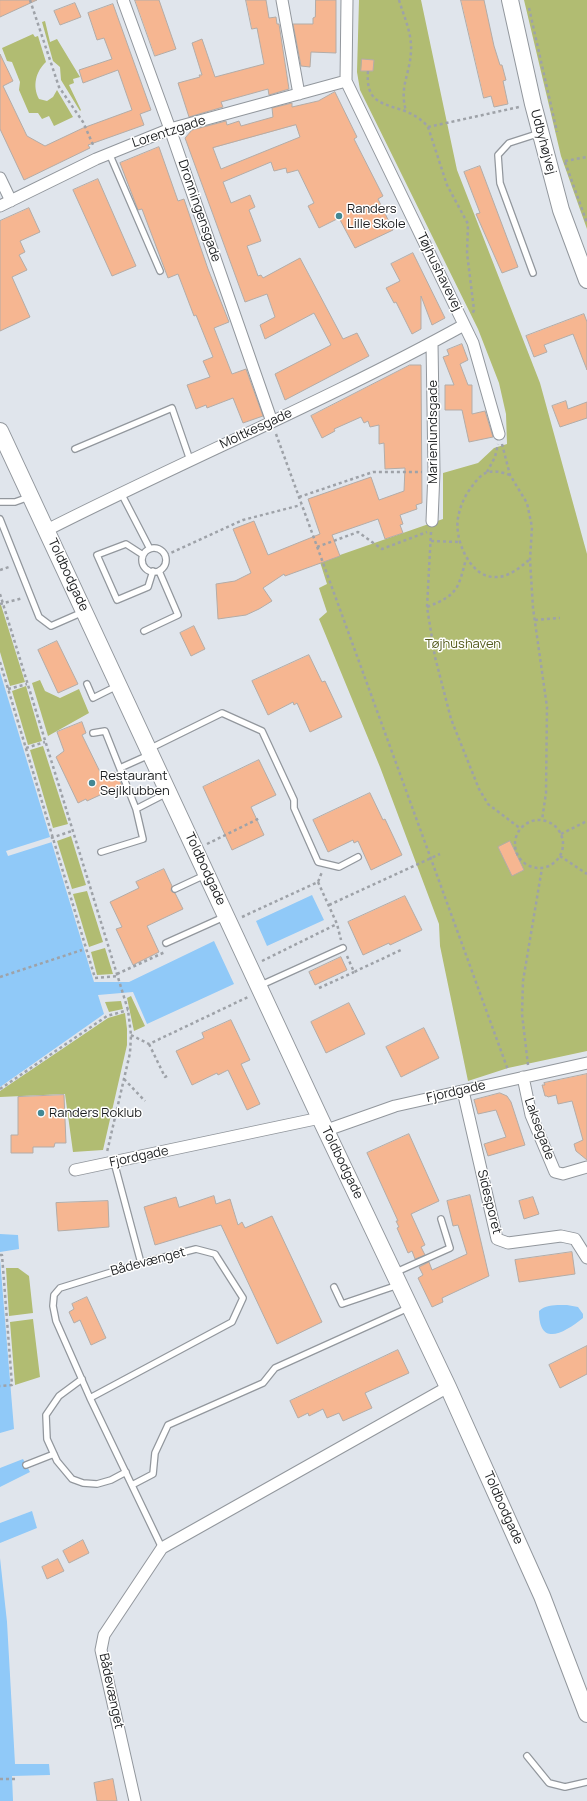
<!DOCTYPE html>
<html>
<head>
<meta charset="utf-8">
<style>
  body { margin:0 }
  canvas { display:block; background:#e0e5ec }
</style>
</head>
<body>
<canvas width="587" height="1801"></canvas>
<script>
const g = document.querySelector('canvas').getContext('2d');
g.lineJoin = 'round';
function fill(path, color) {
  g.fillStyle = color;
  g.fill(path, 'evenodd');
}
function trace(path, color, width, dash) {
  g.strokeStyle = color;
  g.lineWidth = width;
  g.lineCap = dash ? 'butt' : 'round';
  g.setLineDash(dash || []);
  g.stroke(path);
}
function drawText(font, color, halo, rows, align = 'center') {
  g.font = font + ' Manrope,sans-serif';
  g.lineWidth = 3;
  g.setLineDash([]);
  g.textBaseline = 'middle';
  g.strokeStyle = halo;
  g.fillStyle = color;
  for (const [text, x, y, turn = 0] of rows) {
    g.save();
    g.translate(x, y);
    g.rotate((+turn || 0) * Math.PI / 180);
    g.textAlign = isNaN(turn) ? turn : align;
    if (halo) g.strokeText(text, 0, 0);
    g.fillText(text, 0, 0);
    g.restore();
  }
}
fill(new Path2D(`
  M359 0H421L457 170 540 383 587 554V1051L508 1068 468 1081 440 946 439 924 380 767 319 619 327 612 319 588 327 584 320 562 443 519V473L478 463 494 448 507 444 506 414 499 383 478 329 360 90 357 72Z
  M524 0H587V229L561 156Z
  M45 21 50 42 57 39 80 77 73 79 74 83 69 85 81 110 80 111 61 80 60 67 53 61 42 22Z
  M33 34 35 37 38 36 46 62C36 71 32 86 39 99L47 101 53 97 57 90 73 117 54 126 49 116 42 119 38 113H29L19 90 20 82 12 62 7 61 2 48Z
  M0 605H1L25 682 10 686 0 652Z
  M40 680 45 691 60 698 79 689 89 713 48 736 32 683Z
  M26 686 42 741 28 745 12 691Z
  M43 746 68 824 53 828 30 750Z
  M71 836 86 885 72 889 57 841Z
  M87 891 103 942 89 947 73 894Z
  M105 948 113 974 97 975 91 952Z
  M131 996 145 1026 134 1031 127 998Z
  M121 1001 123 1009 109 1012 105 1002Z
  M125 1013 127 1029V1045L103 1150 73 1152 65 1094 0 1097V1091L108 1018Z
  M6 1268H18L29 1276 33 1313 9 1316Z
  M33 1319 40 1377 15 1385 10 1322Z`), '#b1bc72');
fill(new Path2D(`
  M0 672 94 982H129L214 941 234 984 147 1024 133 992 98 995 104 1014 0 1087Z
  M312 895 324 920 267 946 256 921Z
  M0 1234 18 1235 19 1249 0 1252Z
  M0 1259 14 1429 0 1433Z
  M567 1305 578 1307 583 1314V1318C564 1333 539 1348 539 1311 546 1304 558 1305 567 1305Z
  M23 1459 30 1472 0 1487V1468Z
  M32 1511 37 1528 0 1543V1523Z
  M0 1558 7 1622 15 1764H49L50 1775 12 1776 13 1801H0Z`), '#90c9f8');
fill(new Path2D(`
  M50 837 52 842 8 856 6 851Z`), '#e0e5ec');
const building = new Path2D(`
  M0 0H37L0 17Z
  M135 0H159L176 49 155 56Z
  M246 0H266L269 18 276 17 277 24H279L289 89 269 95 268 89 221 102 223 107 189 117 178 83 200 77 199 75H202L192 43 202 39 215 77 264 64 257 28 252 29Z
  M316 0H336V53L311 52 310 67 301 66 293 24H313V18L315 17Z
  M461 0H484L494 46 500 65H502L506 80 503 81 508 104 494 107 491 96 484 98Z
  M75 3 81 17 60 25 54 11Z
  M113 4 151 110 140 114 144 125 88 145 90 148 24 180 0 129V54L13 81 3 86 27 136 45 146 83 128 132 110 118 70 83 83 79 70 112 59 104 38 97 40 88 13Z
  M362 59 374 60 373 71H361Z
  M335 92 357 137 354 139 383 196 378 199 393 230 355 248 339 218 319 228 308 206 314 203 298 170 287 173 286 168 274 171 271 162 223 182 231 203 250 195 255 207 249 210 261 241 247 246 258 276 261 275 263 278 300 258 343 339 357 333 369 356 285 400 275 374 331 345 314 313 265 339 260 325 275 317 267 294 245 302 185 138 192 130 226 121 227 125 239 121 241 126 273 117 272 108 292 103V107L318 101ZM296 125 300 137 221 169 213 148Z
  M159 147 178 201 184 199 208 269 229 322 214 328 232 374 246 369 263 416 243 423 233 398 207 408 206 405 196 409 187 385 210 377 203 361 213 357 196 315 194 316 178 274 168 278 142 209 138 210 120 163Z
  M480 166 518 267 502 273 476 214 480 213 464 172Z
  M98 179 136 266 112 276 73 190Z
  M29 208 40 232 20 241 25 252 19 255 27 270 12 277 30 317 0 331V221Z
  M413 253 445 318 432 325 421 296V329L412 334 396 302 394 303 386 288 400 281 391 264Z
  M584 314 587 322V370L573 334 544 345 547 352 534 357 526 336Z
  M462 344 468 360 460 364 468 385H472V414L485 411 493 437 469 442 462 410H445V385H454L443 357 449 355 447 350Z
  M410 365H421L422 503 416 505 417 509 400 515 403 524 400 525 403 533 385 539 378 519 332 535 340 556 285 576 284 574 263 588 272 601 259 609 246 615 218 619 216 584 235 581 251 573 233 529 254 521 268 555 320 534 308 499 371 477 379 500 404 491 405 468 385 469 384 443 379 444V425L370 427 368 421 364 423 361 417 334 429 335 431 322 438 311 416Z
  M566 401 568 409 587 402V418L560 427 552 406Z
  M194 626 205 649 191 656 180 633Z
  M57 641 78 684 58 693 38 650Z
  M309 655 322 682 325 681 342 717 310 732 297 703 294 705 293 702 268 715 252 681Z
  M82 722 86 733 82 735 103 778 115 772 122 785 87 801 86 799 78 803 56 757 64 751 57 732Z
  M259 760 276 795 251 807 264 835 232 850 203 787Z
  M370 793 383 820 385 819 402 855 371 870 358 841 354 843 353 840 328 852 313 820Z
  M510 841 524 870 512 876 498 847Z
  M164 869 172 886 171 891 175 893 183 909 147 926 159 952 133 965 116 929 122 927 110 902 139 888 136 882Z
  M405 896 422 930 390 945 389 943 363 955 348 922Z
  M341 957 347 970 315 985 309 972Z
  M349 1003 365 1034 326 1053 311 1022Z
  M231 1020 250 1060 241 1064 260 1104 247 1110 228 1070 218 1075 217 1073 192 1085 176 1051 204 1038 202 1033Z
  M424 1028 439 1058 401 1077 386 1047Z
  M587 1074V1160L576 1151 574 1144 583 1140 572 1101 558 1104 556 1095 548 1097 547 1096H545L542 1085H545L544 1083Z
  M500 1093 507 1096 511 1102 525 1145 488 1156 484 1144 506 1137 496 1110 478 1114 474 1100Z
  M64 1095 66 1143H55L54 1147H33V1153H11V1135H18V1097Z
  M409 1134 439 1201 411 1214 425 1245 421 1247 425 1255 415 1259 412 1251 408 1253 397 1228 399 1227 396 1221H398L367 1153Z
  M470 1195 489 1276 442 1298 443 1302 432 1307 418 1278 423 1275 419 1267 429 1262 432 1270 467 1254 458 1225 453 1226 447 1201Z
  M214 1196 216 1204 230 1199 238 1225 242 1222 245 1228 272 1216 322 1322 277 1344 221 1225 155 1245 144 1207 176 1197 179 1207Z
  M533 1197 539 1214 524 1219 519 1201Z
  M108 1201 109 1227 58 1231 56 1203Z
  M572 1252 575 1274 519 1282 515 1260Z
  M87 1297 106 1338 91 1345 80 1320 74 1323 69 1312 74 1309 72 1304Z
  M587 1346V1374L560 1388 549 1365Z
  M398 1350 409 1373 365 1393 372 1408 343 1421 339 1413 327 1418 323 1409 309 1416 308 1413 298 1418 290 1401Z
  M83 1540 89 1553 69 1563 63 1551Z
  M58 1559 64 1571 47 1579 42 1567Z
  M113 1779 117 1801H97L94 1783Z`);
fill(building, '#f6b691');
trace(building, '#b3aca7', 1);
const lane = new Path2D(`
  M109 153 160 271
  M533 273 500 183 498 155 509 143 540 133
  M75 449 172 408 190 460
  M121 493 150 549
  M0 502H15L29 497
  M0 519 39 617 51 626 83 612
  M142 560a12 12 0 1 1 24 0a12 12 0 1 1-24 0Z
  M143 555 126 544 97 555 117 600 148 587 153 571
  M144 631 178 615 159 571
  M87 684 93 698 117 686
  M93 733 105 731 136 809 143 839 101 852
  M149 749 222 713 262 731 294 800V808L318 862 339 867 358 857
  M120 768 149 755
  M136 809 167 793
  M175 889 205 875
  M166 943 224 917
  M259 986 343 948
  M114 1162 141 1263
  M394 1273 450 1248 441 1219
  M334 1287 342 1304 398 1285
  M82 1379 59 1396 46 1415 47 1439 57 1461 72 1479 83 1483 97 1484 111 1480 126 1472
  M90 1398 232 1322 243 1298 215 1254 196 1249 141 1263 60 1288 54 1295 53 1306 56 1321 90 1398 162 1548
  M26 1465 54 1454
  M132 1485 153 1474 155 1453 168 1425 263 1383 275 1368 408 1308
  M527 1756 549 1783 565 1787 587 1782`);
const street = new Path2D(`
  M123 0 170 129 272 422
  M282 0 299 94
  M347 0 346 81 473 343 499 434
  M0 178 11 201
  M0 206 96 159 170 129 346 81
  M432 521 434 472 432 343
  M47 530C185 460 328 400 464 325
  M523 1077 531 1115 555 1172 563 1174 587 1167
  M463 1091 497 1239 508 1243 561 1236 575 1239 587 1258
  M327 1130 395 1106 587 1063
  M75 1170 320 1118
  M135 1801 101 1650 104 1635 162 1548 448 1387`);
const secondary = new Path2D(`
  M510 0 533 104 561 210 587 280
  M0 431 320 1118 448 1387 542 1596 587 1714`);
trace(lane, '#92979d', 8);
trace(street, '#92979d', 13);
trace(secondary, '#92979d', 18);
trace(new Path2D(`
  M30 0 59 87 83 122 94 147
  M399 0C404 17 412 33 411 51 410 75 399 86 406 111
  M529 8 557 132
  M368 71C366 98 376 102 399 109 410 112 422 119 428 127L447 185 468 224 467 253 474 310 472 315
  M428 127 519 107
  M565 161 587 157
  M565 162 587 223
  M276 434 508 1070
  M502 444 510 475 527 503 532 527 530 560 533 608 547 707 546 793 542 820
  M487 472 495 457 498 444
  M510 475C503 473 496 470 489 472 482 473 477 480 473 485 465 495 460 506 458 518 454 539 470 577 494 577 508 578 519 568 529 560
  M299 497 373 472H422
  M431 532 427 607 435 657 451 719 479 789 488 804 521 829
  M431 541 459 542
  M317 547 358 532 382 549 427 532
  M166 555 243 520 301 505
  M0 570 9 567
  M0 594 128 1010 131 1035 130 1053 107 1152
  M0 604 23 598
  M427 607C458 595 458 589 466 559
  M535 620 560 618
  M0 662 95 978 118 976
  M8 689 27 684
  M26 748 45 742
  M515 844a24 24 0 1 1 48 0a24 24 0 1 1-48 0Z
  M561 834 587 821
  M51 838 72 831
  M207 844 260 818
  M560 856 587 874
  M318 882 337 924 341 940
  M329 905 440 854
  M242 917 318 882 322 872
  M347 956 354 972 401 950
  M262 961 337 924
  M117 974 165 952
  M0 977 82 950
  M319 988 354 972
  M131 1035 149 1044 248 997
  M149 1044 165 1077 169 1075
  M528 1065 522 1014 523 981 542 868
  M124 1079 145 1101
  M0 1089 107 1016 128 1010
  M0 1255H2L12 1385 0 1386
  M0 1779H15`), '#9ea2a8', 2.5, [3, 3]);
trace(lane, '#fff', 5.5);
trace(street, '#fff', 11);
trace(secondary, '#fff', 16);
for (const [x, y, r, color] of [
  [339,216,4,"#428894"],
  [92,783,4,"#428894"],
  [41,1113,4,"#428894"]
]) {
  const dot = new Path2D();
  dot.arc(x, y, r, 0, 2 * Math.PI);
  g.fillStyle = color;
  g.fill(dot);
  trace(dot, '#fff', 1.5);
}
drawText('13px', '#1b1d1f', '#fff', [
  ["Lorentzgade",169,132,-18],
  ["Udbyhøjvej",543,142,75],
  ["Dronningensgade",199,211,71],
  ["Tøjhushavevej",439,272,64],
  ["Moltkesgade",256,429,-25],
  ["Marienlundsgade",433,432,-90],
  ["Toldbodgade",68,575,65],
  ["Toldbodgade",205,869,65],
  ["Fjordgade",456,1092,-13],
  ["Laksegade",539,1129,70],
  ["Fjordgade",139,1157,-12],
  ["Toldbodgade",342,1163,64],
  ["Sidesporet",489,1202,76],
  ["Bådevænget",148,1262,-15],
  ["Toldbodgade",503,1508,66],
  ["Bådevænget",111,1691,78]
]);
drawText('13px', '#1b1d1f', '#fff', [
  ["Randers",347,209],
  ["Lille Skole",347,224],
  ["Restaurant",100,776],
  ["Sejlklubben",100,791],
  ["Randers Roklub",49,1113]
], 'left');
drawText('13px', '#545b1d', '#fff', [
  ["Tøjhushaven",463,644]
]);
</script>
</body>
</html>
